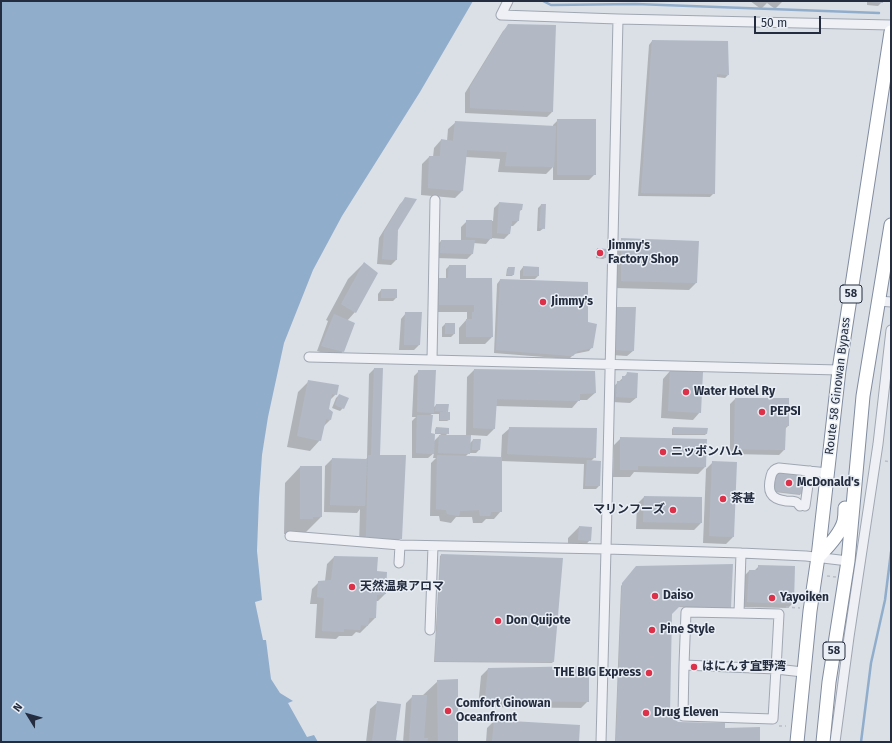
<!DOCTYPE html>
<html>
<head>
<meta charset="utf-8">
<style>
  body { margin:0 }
  #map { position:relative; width:892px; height:743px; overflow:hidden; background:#dbe0e7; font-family:"Fira Sans",sans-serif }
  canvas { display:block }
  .frame { position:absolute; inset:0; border:2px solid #242d3f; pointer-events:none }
  .north { position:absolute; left:8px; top:695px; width:40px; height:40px; -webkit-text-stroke:3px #eaeff5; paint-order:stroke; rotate:307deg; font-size:11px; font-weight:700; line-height:16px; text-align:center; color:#242d3f }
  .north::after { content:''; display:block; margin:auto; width:14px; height:18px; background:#242d3f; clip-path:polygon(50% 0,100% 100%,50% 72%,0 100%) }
  .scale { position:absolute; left:754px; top:16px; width:67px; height:18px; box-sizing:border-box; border:2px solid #242d3f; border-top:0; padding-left:5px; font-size:12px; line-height:14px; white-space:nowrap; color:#242d3f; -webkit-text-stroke:3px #eaeff5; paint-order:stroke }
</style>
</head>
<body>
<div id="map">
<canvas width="892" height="743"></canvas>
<div class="frame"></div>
<div class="north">N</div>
<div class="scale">50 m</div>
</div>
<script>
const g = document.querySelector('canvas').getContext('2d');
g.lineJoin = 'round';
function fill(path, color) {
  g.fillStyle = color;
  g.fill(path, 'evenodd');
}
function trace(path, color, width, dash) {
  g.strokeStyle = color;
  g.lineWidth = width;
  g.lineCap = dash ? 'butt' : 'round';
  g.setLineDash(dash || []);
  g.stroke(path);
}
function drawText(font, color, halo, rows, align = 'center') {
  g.font = font + ' "Fira Sans","Noto Sans JP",sans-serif';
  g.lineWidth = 3;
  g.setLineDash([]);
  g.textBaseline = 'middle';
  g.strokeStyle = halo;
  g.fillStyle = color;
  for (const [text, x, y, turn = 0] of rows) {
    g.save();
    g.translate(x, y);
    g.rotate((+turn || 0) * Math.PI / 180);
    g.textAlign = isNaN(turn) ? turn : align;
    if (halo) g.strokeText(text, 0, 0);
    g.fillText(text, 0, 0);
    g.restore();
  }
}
fill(new Path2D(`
  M1 1H473L420 92 342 216 313 270 284 343 268 417 262 455 259 498 257 551 262 600 255 602 263 640H266L271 679 280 693 293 701 288 703 307 737 314 735 318 742H1Z`), '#91adcc');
fill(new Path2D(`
  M750 1H783L775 9 767 3 761 9Z
  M867 1H882V2L878 6 867 5Z
  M509 25 552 112 547 117 465 113V93L503 31Z
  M652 41 728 75 725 78 716 77 714 193 710 197 638 196 649 45Z
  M558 120 595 174 589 180H553V167L546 174 498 172 500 159 466 157 462 191 455 198 421 195 422 164 429 157H433L434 148 441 140 447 141 448 129 456 122 553 127V125Z
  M406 198 397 230 396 260 391 265 377 264 379 238 400 204Z
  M499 203 522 204 521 210 519 212 518 221 513 226H510L509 234 504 239 491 238 486 244 473 243 472 254 467 259 435 258 436 246 441 241H461V227L467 221H493L494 208Z
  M541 205 544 228 540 231H537L538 208Z
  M622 239 698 242 696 283 689 290 614 288 615 247Z
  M597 249 605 258 603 259 596 258V250Z
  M364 263 355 312 347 321 343 351 338 357 317 351 328 321 326 320 348 279Z
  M449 266 465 279 492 337 485 344H459V328L467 319V312H432L433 286 440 279H446V269Z
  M523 267 538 276 535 279H520V271Z
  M508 268 513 275 512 276H506L507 269Z
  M500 280 587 323 592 347 589 351 574 354 569 359 494 353 497 284Z
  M381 290 396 298 393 301H378V294Z
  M617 308 633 351 627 356 611 355 612 313Z
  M406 313 419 345 414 350H399L401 319Z
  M445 324 454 334 451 337H442V327Z
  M374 369 379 455 401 538 393 545H359L360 509 357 513 324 512 325 466 332 459 365 460 367 458 369 374Z
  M474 370 595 393 587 400H579L572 408 495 406 494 429 487 436 470 435V443L473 440H480L479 450 476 453H469L465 457 501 458 502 435 510 428 595 457 591 461 599 486 596 489H583L584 464 501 461V511L494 519H486L482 523H473L472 517H456L451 523 440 521 439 516H430L431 463 436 458H433L434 453 428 458H412V421L416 417H412L414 376 419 371 433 408 436 405 447 411 445 413 449 420 447 421H439V414H432L429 416 430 434 434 441 441 434H435V430L436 428 448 433 445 436H466L467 377Z
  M670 371 700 412 693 420 661 418 663 379Z
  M627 374H637L636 398 630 403 612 402 613 387Z
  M309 381 336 394 330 400 328 409 332 412 330 420 324 426 320 440 310 451 287 447 298 392Z
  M339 395 343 408 340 411 332 408 336 398Z
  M735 399 788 426 785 429 784 450 779 455 730 454V404Z
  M673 428 706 434 705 435H672V429Z
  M621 438 705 467 698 474 634 472 630 477H613L614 445Z
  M713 462 733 537 726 544 703 543 706 469Z
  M300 467 321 517 305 533 298 532 296 535 284 534 285 483Z
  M776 473 801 493 800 495 774 492Z
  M644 497 701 523 694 530 636 529 637 504Z
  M579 527 590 540 580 551H568V538Z
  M441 555 553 662 552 663 434 662 440 556Z
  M334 557 376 572 385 594 378 601H376L375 618 360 633 356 632 352 636H339L336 639 315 638 317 604H310L312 589 319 582 325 581 327 564Z
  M759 566 793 603 788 608 742 607 744 576 749 571H754Z
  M635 568 730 608 729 609 677 607 671 614 669 715 677 723 724 729 759 742H615L621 586Z
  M488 669 588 701 581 708 478 707 481 676Z
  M438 681 457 742H366L370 709 378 702 395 741 403 742 406 703 413 696H422Z
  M494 721 578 742H486L487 728Z`), '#0003');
trace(new Path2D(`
  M543 1 551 5 636 4 879 13
  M861 742 871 663 885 600 891 552`), '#91adcc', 2.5);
fill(new Path2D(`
  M870 1H883V3L870 2Z
  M508 24 556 25 553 112 470 108V87Z
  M652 40 728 41 729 75 717 74 715 194 641 193Z
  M557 119H596V175H557Z
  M455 121 556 126 554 167 505 166 507 152 467 150 463 191 428 188 429 156H440L441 139 453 141Z
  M405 197 417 199 398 230 397 260 382 259 384 232Z
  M499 202 523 204 522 210H520L519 221H512L510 234 497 233Z
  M541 204H546L545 229 539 228Z
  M466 220H492V239L466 237Z
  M621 238 699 241 697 283 621 281Z
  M441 240H475L473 254 440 253Z
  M597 248 607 249 606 258 597 257Z
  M364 262 378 273 356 313 341 304Z
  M449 265H466V278H492L493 337H466V319H472V312H474V305H439V278H448Z
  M523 266 539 267V276H523Z
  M508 267H515L514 275H507Z
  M500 279 588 282V322L597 324 593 348 578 351 573 356 496 350Z
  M381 289H397V298H381Z
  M616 307H636L634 351 616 350Z
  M405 312H422L420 345H404Z
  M334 314 355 323 344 352 321 346Z
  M445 323H455V334H445Z
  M374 368H383L380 455H406L402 539 366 538 368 455H371Z
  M474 369 595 371 596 393 580 394V401L497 399 495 429 473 428Z
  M418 370H436L434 413 417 412Z
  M670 370 703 372 701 413 668 411Z
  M627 372 638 373 637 398 616 397 617 381H622V376H626Z
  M308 380 339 385 337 395 332 394 329 409 333 412 331 420 326 419 321 441 297 436Z
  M339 394 349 398 344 409 335 405Z
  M735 398H789V426H786L785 450 734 449Z
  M436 404H449L448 412 435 411Z
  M440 412H450V420H440Z
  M417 415H433L431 433 435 434 434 454 416 453Z
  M436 427 449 428V434L435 433Z
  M509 427 597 428 596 458 507 454Z
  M673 427 708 428 707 434H673Z
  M439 435H471L470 454 438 453Z
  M620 437 707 439 706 467 638 466V470H620Z
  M473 439H481L480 450H472Z
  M437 455 502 457V512H491L490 516H480L479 510 460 511 459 516 447 514 446 510 436 509Z
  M332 458 367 459 365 506 330 505Z
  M587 460 601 461 600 486H585Z
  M712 461 737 462 734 537 709 536Z
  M300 466H322V517H313V519H300Z
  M777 470 804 473 802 494 775 491Z
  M644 496 702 497V523L643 522Z
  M579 526 592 527 591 541 578 540Z
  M441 554 563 558 554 662 435 661Z
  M334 556 378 557 377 571 387 572 386 594 377 595 376 618H369L368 626 361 625 360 630 344 629V632L322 631 324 598 317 597 318 581 331 580Z
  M733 564 731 608 680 606 672 614 670 714 678 722 725 723V728L760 727V742H616L622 583 636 566Z
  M758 565 795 566 794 604 747 602 749 570H758Z
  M589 666V702L485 700 488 668Z
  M458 679V742H438L437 680Z
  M412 695H427L424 738H428L427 742H409Z
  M377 701 401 704 396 740 407 741V742H372Z
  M494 720 580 725 579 742H492Z`), '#b2b9c5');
const minor = new Path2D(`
  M508 1 501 15 618 19 891 25
  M879 301 891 302
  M309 357 839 370
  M432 360 435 200
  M800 506C799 505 797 502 796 502 793 501 789 501 786 501 770 499 767 491 771 476 772 472 774 469 779 468L828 473
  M805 506 810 471
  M290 536 400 545 606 549 741 553 806 556 848 561
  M741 553 739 613 779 614 776 669 803 672
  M399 563 400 545
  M430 630 433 546
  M684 665 683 716 773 719 776 669 684 665 686 612 739 613
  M601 742 606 549 618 19
  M835 742 849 637 878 444 891 330`);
const highway = new Path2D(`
  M818 557C827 548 841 533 844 521 845 516 845 512 845 508
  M797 742 810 611 818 557 839 370 891 32
  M823 742 829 682 848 561 863 396 891 225`);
trace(minor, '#a0a7b1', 11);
trace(highway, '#818c9f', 15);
trace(new Path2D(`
  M885 461 891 462
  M827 576 836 577
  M786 607 800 608
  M779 726H786`), '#b9bdc6', 1.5, [3, 3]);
trace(minor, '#eef0f5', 9);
trace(highway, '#fff', 13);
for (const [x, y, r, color] of [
  [600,253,4,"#dc3148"],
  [543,302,4,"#dc3148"],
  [686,392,4,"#dc3148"],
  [762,412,4,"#dc3148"],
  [663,452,4,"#dc3148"],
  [789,483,4,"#dc3148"],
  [723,499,4,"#dc3148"],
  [673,510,4,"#dc3148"],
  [352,587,4,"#dc3148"],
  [655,596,4,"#dc3148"],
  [772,598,4,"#dc3148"],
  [498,621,4,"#dc3148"],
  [652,630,4,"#dc3148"],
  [694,667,4,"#dc3148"],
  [649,673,4,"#dc3148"],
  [448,711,4,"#dc3148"],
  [646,713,4,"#dc3148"]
]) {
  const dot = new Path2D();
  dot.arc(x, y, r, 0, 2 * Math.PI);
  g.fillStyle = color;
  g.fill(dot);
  trace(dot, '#eaeff5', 1.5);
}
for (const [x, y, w] of [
  [851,294,22],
  [834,651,22]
]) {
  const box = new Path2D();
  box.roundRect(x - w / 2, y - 9, w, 18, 3);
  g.fillStyle = '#eaeff5';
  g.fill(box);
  trace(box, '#242d3f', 1);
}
drawText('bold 11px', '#242d3f', null, [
  ["58",851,294],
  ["58",834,651]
]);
drawText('bold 12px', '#242d3f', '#eaeff5', [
  ["Jimmy's",608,246],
  ["Factory Shop",608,260],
  ["Jimmy's",551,302],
  ["Water Hotel Ry",694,392],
  ["PEPSI",770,412],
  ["ニッポンハム",671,452],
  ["McDonald's",797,483],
  ["茶甚",731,499],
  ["マリンフーズ",665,510,"right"],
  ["天然温泉アロマ",360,587],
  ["Daiso",663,596],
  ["Yayoiken",780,598],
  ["Don Quijote",506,621],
  ["Pine Style",660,630],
  ["はにんす宜野湾",702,667],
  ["THE BIG Express",641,673,"right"],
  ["Comfort Ginowan",456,704],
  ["Oceanfront",456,718],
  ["Drug Eleven",654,713]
], 'left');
drawText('12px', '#242d3f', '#eaeff5', [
  ["Route 58 Ginowan Bypass",838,386,-83]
]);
</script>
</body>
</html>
